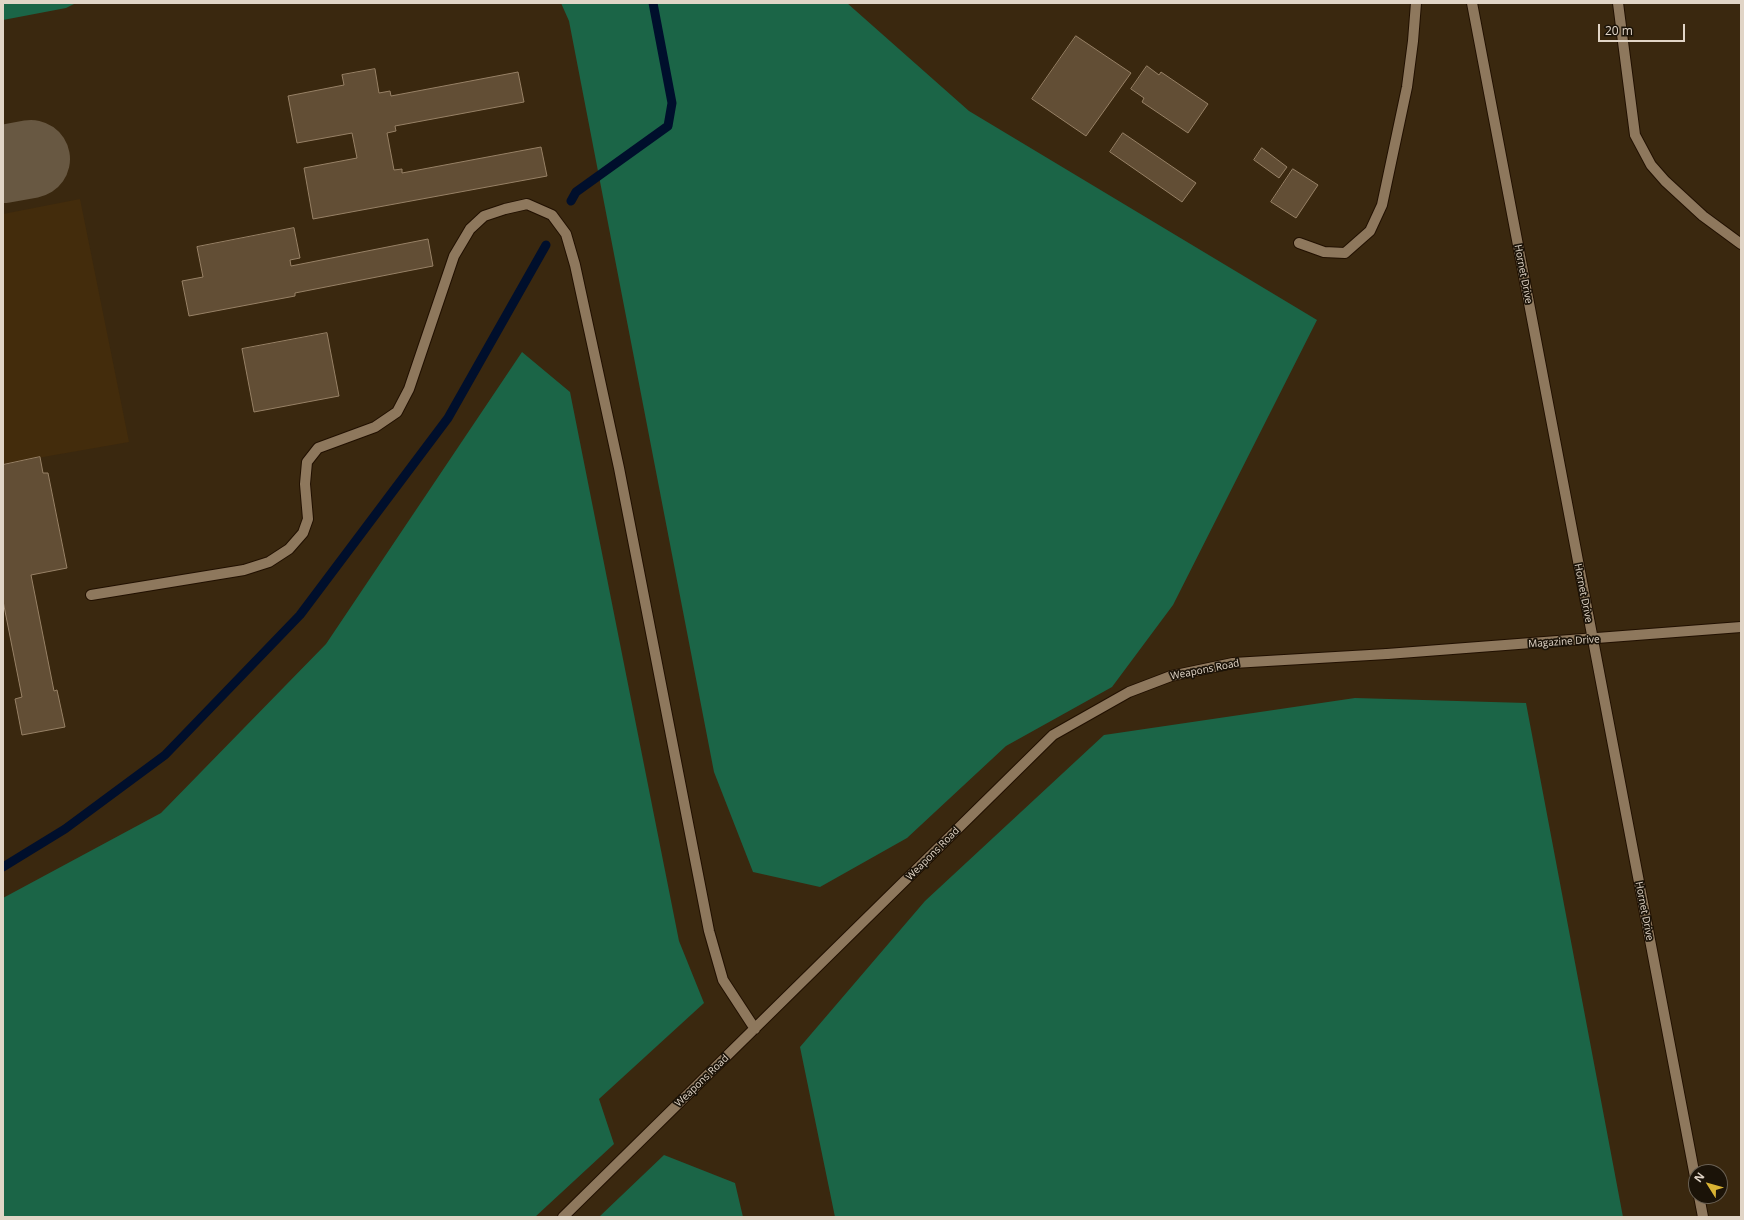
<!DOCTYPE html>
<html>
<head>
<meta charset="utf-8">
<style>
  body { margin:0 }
  #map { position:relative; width:1744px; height:1220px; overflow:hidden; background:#3a280f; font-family:"Open Sans",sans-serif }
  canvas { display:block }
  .frame { position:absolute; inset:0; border:4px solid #e1d5c7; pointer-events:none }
  .north { position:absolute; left:1688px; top:1164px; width:40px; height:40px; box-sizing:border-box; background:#1b1308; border:1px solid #6a6154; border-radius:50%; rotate:307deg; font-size:11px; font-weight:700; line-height:16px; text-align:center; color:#e1d5c7 }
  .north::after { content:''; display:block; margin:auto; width:14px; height:18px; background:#dab333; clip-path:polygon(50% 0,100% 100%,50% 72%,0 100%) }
  .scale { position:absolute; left:1598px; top:24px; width:87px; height:18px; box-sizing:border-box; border:2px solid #e1d5c7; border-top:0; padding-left:5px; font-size:12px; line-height:14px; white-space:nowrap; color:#e1d5c7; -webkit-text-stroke:3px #1b1308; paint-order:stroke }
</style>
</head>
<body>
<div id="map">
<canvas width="1744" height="1220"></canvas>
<div class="frame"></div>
<div class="north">N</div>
<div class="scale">20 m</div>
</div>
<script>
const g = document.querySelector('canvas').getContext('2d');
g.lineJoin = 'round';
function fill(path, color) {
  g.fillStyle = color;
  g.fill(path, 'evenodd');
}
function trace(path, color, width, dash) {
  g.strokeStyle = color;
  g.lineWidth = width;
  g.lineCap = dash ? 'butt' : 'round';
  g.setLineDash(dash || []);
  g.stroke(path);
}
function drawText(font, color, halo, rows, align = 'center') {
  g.font = font + ' "Open Sans",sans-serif';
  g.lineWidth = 3.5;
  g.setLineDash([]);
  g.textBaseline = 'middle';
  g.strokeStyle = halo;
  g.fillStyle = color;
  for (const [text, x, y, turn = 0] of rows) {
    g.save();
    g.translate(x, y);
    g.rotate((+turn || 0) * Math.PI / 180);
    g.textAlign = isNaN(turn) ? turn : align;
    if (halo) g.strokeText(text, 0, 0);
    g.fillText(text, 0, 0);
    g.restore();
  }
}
fill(new Path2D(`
  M80 199 129 442 3 464V214Z`), '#432c0c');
fill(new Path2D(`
  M3 3H76L66 8 3 20Z
  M561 3H847L969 111 1317 320 1173 605 1112 687 1006 746 907 838 820 887 753 872 714 772 569 21Z
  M522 352 570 392 679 941 704 1003 599 1099 614 1144 535 1217H3V898L161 813 326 644Z
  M1355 698 1526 703 1623 1217H835L800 1047 925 901 1104 735Z
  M664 1155 735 1183 743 1217H599Z`), '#1b6547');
trace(new Path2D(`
  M571 201 576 192 668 126 672 103 653 3
  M3 867 65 829 165 755 300 615 448 418 546 245`), '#000f2c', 9);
trace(new Path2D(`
  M3 164 31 159`), '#685842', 78);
const building = new Path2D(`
  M1076 36 1131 73 1086 136 1032 99Z
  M1147 66 1159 75 1161 72 1208 104 1188 133 1142 102 1144 98 1131 89Z
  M375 69 379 93 390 91 391 96 518 72 524 102 395 126 396 131 387 133 394 170 402 169V173L541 147 547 176 313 219 304 168 357 158 352 133 297 143 288 96 344 85 342 75Z
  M1123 133 1196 183 1182 202 1110 152Z
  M1262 148 1287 167 1279 178 1254 160Z
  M1293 169 1318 185 1296 218 1271 202Z
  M294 228 300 258 290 260 291 266 428 239 433 266 295 293V296L189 316 182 281 203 277 197 247Z
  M327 333 339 396 254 412 242 349Z
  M40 457 43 473H48L67 568 31 575 54 691 57 690 65 727 22 735 15 699 22 697 3 601V465Z`);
fill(building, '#624e35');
trace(building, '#978166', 1);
const lane = new Path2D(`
  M1618 3 1635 135 1651 165 1665 181 1703 216 1741 244
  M1299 243 1324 252 1345 253 1370 231 1382 205 1407 87 1413 41 1416 3
  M91 595 244 570 269 562 289 549 303 533 308 519 305 484 307 462 318 448 375 427 397 412 409 389 454 256 470 229 484 216 505 209 527 204 552 215 566 234 575 265 619 468 709 931 723 980 755 1029
  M563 1217 1053 735 1129 692 1171 676 1233 663 1387 654`);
const street = new Path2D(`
  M1387 654 1741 627`);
const secondary = new Path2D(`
  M1472 3 1696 1182
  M1699 1196 1703 1217`);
trace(lane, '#211000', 12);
trace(street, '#211000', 12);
trace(secondary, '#211000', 12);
trace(lane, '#8e785d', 10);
trace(street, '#8e785d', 10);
trace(secondary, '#8e785d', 10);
drawText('10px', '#e1d5c7', '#1b1308', [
  ["Hornet Drive",1523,274,79],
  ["Hornet Drive",1583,593,79],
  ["Magazine Drive",1564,642,-4],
  ["Weapons Road",1205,670,-11],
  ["Weapons Road",933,854,-45],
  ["Hornet Drive",1644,911,79],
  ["Weapons Road",702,1081,-44]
]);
</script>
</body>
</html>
